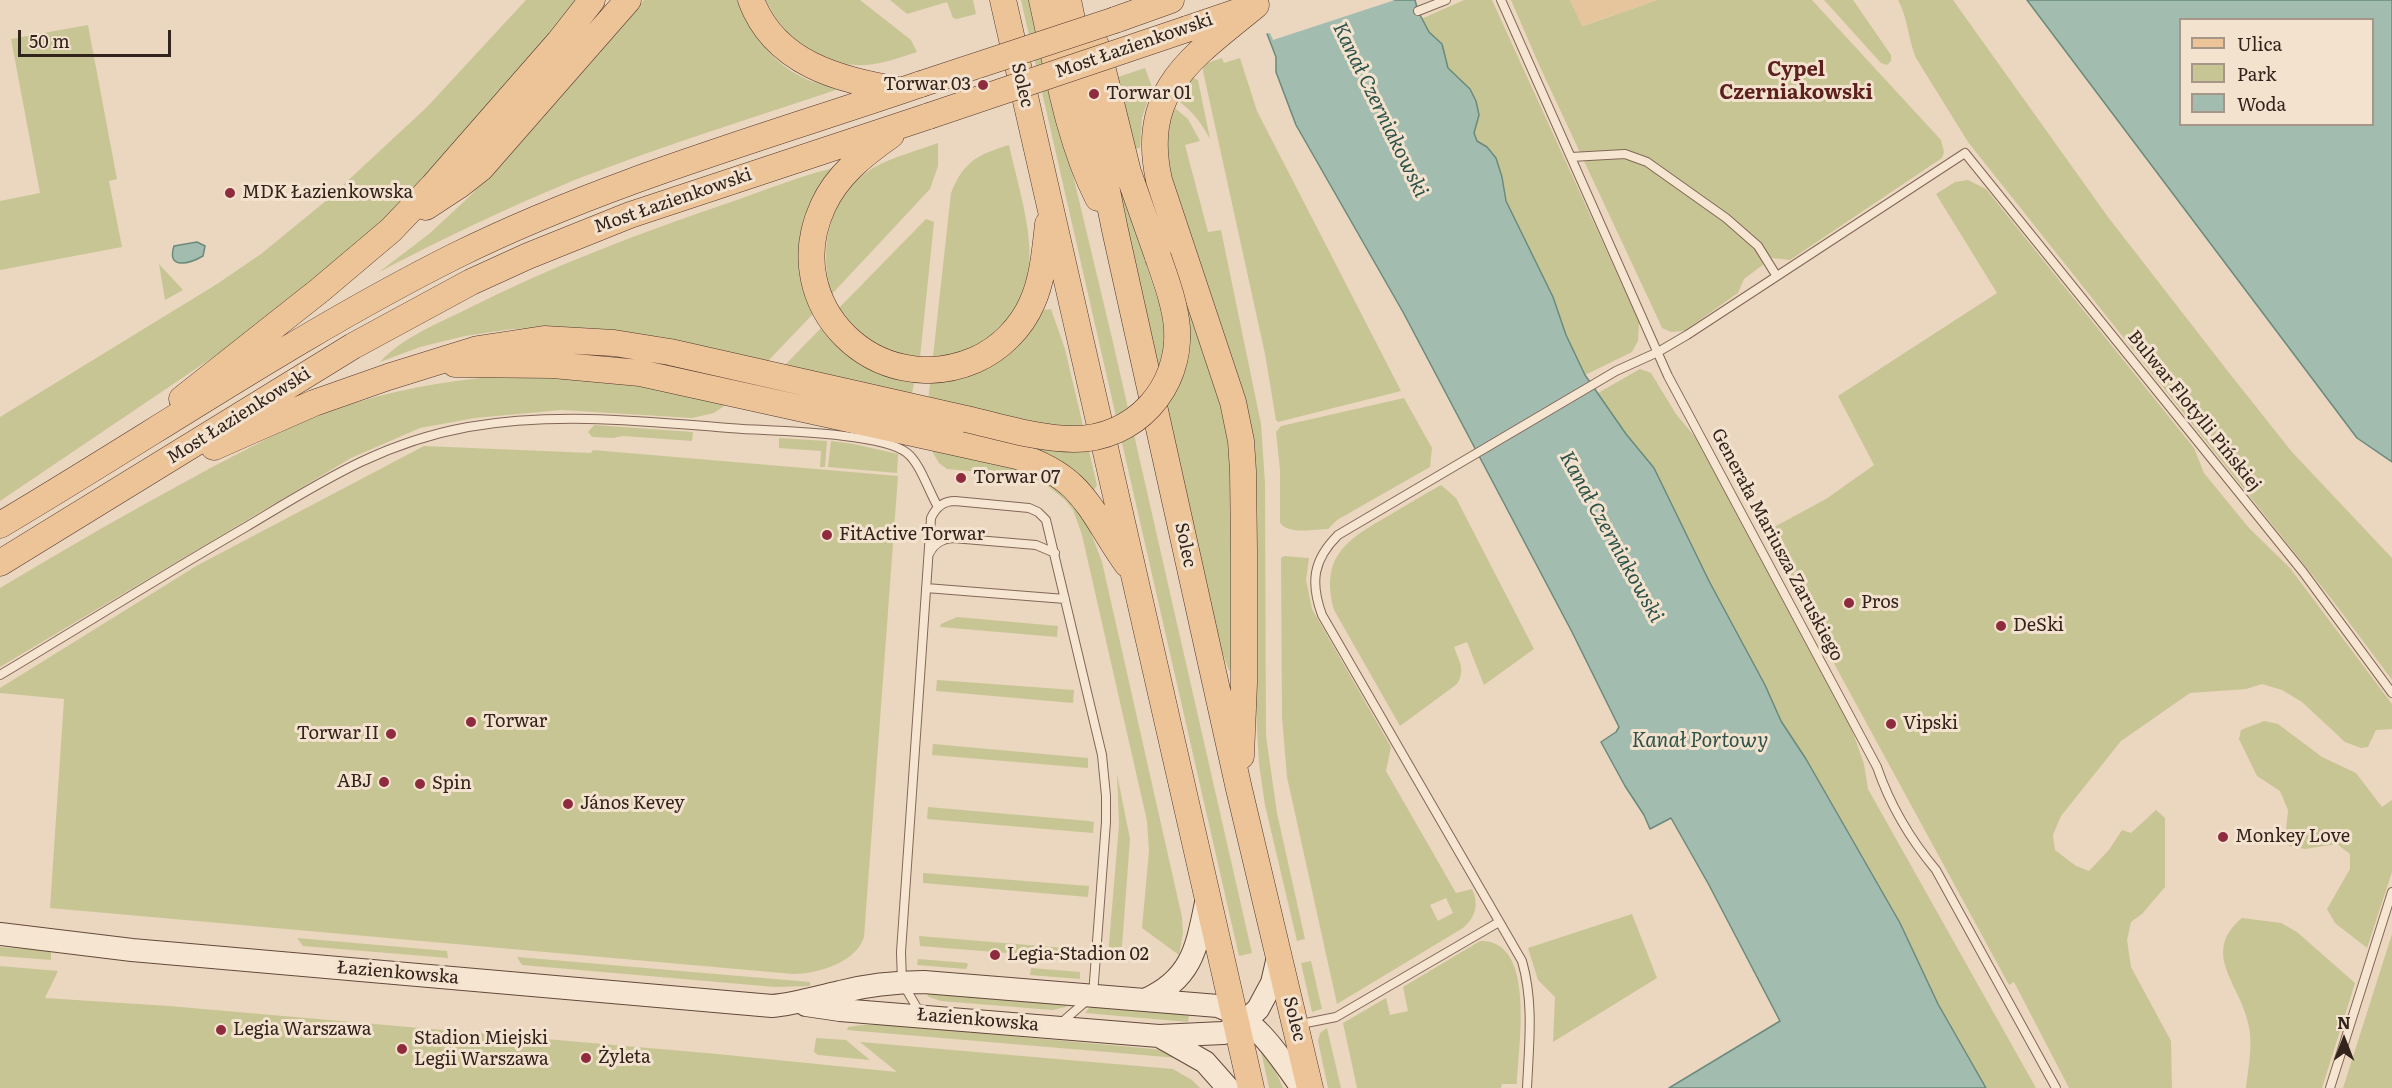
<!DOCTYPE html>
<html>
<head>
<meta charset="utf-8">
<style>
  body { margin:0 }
  #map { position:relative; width:2392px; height:1088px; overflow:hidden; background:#ebd6bf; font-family:Literata,serif }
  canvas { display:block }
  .legend { position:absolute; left:2179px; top:18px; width:195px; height:108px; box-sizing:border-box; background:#f3e2ce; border:2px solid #a69687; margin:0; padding:8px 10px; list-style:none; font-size:18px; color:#32231c }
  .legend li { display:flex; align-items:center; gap:12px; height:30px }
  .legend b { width:30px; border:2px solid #a69687 }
  .north { position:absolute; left:2314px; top:1010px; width:60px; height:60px; -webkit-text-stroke:4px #f3e2ce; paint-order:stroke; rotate:0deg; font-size:16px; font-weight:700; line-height:24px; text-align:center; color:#32231c }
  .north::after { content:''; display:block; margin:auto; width:21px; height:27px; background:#32231c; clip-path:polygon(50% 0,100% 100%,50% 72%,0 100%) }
  .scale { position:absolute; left:18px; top:30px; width:153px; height:27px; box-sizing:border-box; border:3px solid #32231c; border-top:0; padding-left:8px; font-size:18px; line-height:21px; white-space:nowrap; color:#32231c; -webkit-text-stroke:4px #f3e2ce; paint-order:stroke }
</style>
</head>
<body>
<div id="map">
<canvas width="2392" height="1088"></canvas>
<ul class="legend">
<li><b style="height:8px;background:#edc398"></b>Ulica</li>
<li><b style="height:16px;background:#c8c594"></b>Park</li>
<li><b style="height:16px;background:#a2bdb0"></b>Woda</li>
</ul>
<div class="north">N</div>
<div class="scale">50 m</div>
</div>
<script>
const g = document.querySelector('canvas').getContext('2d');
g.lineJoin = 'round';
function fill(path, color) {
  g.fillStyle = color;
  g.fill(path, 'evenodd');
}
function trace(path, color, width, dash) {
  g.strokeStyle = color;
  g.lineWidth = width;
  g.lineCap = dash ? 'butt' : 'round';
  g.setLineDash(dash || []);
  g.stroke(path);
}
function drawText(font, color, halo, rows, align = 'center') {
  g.font = font + ' Literata,serif';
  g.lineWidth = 6;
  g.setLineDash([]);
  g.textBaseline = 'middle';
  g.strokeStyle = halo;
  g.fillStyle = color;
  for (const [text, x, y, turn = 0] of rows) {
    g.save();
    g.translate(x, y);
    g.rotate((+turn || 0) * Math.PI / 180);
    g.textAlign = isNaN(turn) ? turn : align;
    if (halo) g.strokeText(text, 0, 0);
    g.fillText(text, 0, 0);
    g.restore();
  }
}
fill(new Path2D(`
  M526 0H576L497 98 427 177 350 251 237 341 0 501V417L217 284 261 254 327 200 427 107Z
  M644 0H737C750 34 772 63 806 79 815 83 829 85 836 90 749 119 662 146 577 179 509 207 444 238 379 272L429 234 470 196Z
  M766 0H860L911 40 917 52C901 57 883 64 866 65 822 68 783 38 766 0Z
  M890 0H973L976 14 957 19 953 18 947 2 907 14Z
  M1021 0H1031L1112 338 1252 953 1239 956Z
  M1464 0H1492L1639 322 1638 341 1632 352 1585 375 1566 335 1553 297 1506 201 1502 177 1487 147 1477 141 1474 133 1479 115 1448 68 1442 44 1429 32 1421 19Z
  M1511 0H1570L1583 26 1657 0H1812L1941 140 1944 152 1942 158 1790 260 1772 258 1744 279 1738 293 1684 331 1671 332 1662 328 1658 319 1540 67Z
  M1824 0H1853L1891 55V61L1887 65 1881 63Z
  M1898 0H1953L2108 217 2230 374 2292 452 2392 558V680L2333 601 1968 142 1916 58C1908 39 1908 18 1898 0Z
  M88 25 117 179 109 181 122 247 0 270V201L40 193 11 39Z
  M1222 58 1224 63 1240 58 1257 111 1401 391 1278 422 1276 420 1265 354 1203 71 1204 64Z
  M1145 68 1152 87 1142 118 1140 148 1134 149 1118 77Z
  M1192 77 1198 80 1210 139C1201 123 1193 111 1177 100Z
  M1175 108 1188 119 1200 141 1185 145 1208 232 1221 230 1261 424 1265 483 1266 736 1277 813 1305 939 1297 941 1265 805 1259 764 1237 376 1169 170 1166 129Z
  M938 143V166L930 189 832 294C817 248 830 194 873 168 893 157 916 151 938 143Z
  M1009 145C1029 233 1059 302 961 354L969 375 981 372 1043 310 1051 309 1065 349 1097 485 1094 490C1052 443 985 436 926 420L951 193C964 161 977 155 1009 145Z
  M833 168C826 179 817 187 812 199 793 237 797 277 813 314L767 362 552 328 512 329 465 336 420 347 380 362C402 338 436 324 465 310 552 266 642 232 734 201 766 190 800 176 833 168Z
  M1116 175 1161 309 1165 341 1157 375Z
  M1968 180 1986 189 2194 448 2204 473 2249 528 2290 568 2392 704V729L2376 730 2368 747 2361 748 2345 742 2302 702 2282 690 2262 684 2246 689 2190 693 2121 741 2061 816 2053 835 2055 850 2076 866 2089 871 2109 850 2122 830 2131 833 2156 810 2165 818V887L2142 914 2131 922 2127 940 2131 967 2171 1041 2172 1088H2069L2014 982 2009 985 1763 533 1826 499 1874 465 1838 396 1997 293 1936 194 1955 182Z
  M926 219 934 222 920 358C880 352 864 339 839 308Z
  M1172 258C1195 328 1225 397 1231 470L1232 669 1229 671 1215 632 1163 408C1203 359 1185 314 1172 258Z
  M159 264 183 290 165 300Z
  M821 328C845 359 874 377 914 383L912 394 785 365Z
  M1640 369 1651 373 1676 414 1696 438 1851 727 1864 764 1868 789 2036 1088H1986L1938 1004 1900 923 1806 759 1781 721 1765 685 1709 581 1654 468 1626 434 1598 393Z
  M519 375 610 378 727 404 714 413 692 418 561 410 475 418 420 428 351 458 0 667V588C68 547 136 508 205 471 255 445 304 418 358 402 411 386 464 378 519 375Z
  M1404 398 1432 448 1430 467 1337 520 1328 529C1315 529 1289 535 1280 523V470L1276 432 1281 426Z
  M594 425 693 432 692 441 623 436 613 438 592 437 588 432Z
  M779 438 827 441 825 467H820L821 451 779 448Z
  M831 441 854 444 898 454 897 473 828 467Z
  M424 446 591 453 593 450 898 476 864 937C857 962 817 974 793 974L50 908 64 699 0 693V688L198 565Z
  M929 446C972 456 1031 463 1064 493 1082 509 1094 539 1102 562L1182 917 1183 933 1179 955 1142 928 1149 851 1147 821 1082 535 1073 510 1065 500 1043 482 1027 476 947 469 939 463Z
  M1441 485 1456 498 1534 649 1484 685 1467 642 1454 647C1459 661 1466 670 1457 684L1400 726 1334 610C1320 557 1346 540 1388 516 1406 505 1423 495 1441 485Z
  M1284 556 1309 558 1306 580 1312 609 1391 747 1386 771 1456 893 1472 889C1479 904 1476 917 1463 928L1337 1004 1287 777 1282 717 1281 558ZM1446 898 1453 913 1438 921 1430 905Z
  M957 617 1058 626 1057 637 940 627 941 624Z
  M937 680 1074 690 1073 703 936 691Z
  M2264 721 2278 724 2322 757 2356 773 2382 807 2392 800V872L2367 948 2335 923 2327 909 2350 869V854L2337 844 2305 849 2289 846 2286 830 2288 810 2280 791 2257 776 2239 739 2241 730Z
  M933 744 1088 758V768L932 755Z
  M1117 774 1130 839 1121 960 1118 963 1109 962 1108 955 1119 825Z
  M928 807 1089 821 1094 822 1093 833 927 819Z
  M923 873 1089 886 1088 897 923 883Z
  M1632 914 1657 978 1553 1042 1555 997 1538 980 1528 948Z
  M2242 918 2281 923 2297 932 2355 983 2322 1088H2246C2248 1068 2253 1047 2249 1027 2242 985 2199 954 2242 918Z
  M2392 934V1088H2343Z
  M919 936 1077 949 1083 951 1082 959 920 946Z
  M297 938 447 951 448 958 303 946Z
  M1480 941C1537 939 1518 1048 1517 1084H1502L1501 1088H1357L1343 1023 1386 998 1390 1015 1408 1011 1403 987Z
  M0 947 51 951V960L0 956Z
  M517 957 810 982V986L775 987 522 965Z
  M918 959 967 963 968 965 966 969 917 965Z
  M1311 961 1322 1009 1312 1012 1301 963Z
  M0 966 58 971 45 998 169 1006 717 1054 897 1072 860 1042 1173 1069 1192 1080 1200 1088H0Z
  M1031 968 1080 972V979L1030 975Z
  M926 993 1067 1004 1066 1007 1052 1010 941 1001 929 997Z
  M1090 1007 1189 1015 1188 1022 1085 1013Z
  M862 1025H890L1143 1048 1161 1050 1178 1058 847 1030 848 1027Z
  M1327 1028 1341 1088H1328L1318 1041 1320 1033Z
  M816 1038 846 1040 870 1060 818 1055 814 1052Z
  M1261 1051 1273 1065 1283 1088H1269Z`), '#c8c594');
fill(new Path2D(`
  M1570 0H1657L1582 26Z`), '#e6c59d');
const water = new Path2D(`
  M1254 0H1415L1418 11 1429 32 1442 44 1448 68 1470 89 1476 101 1479 115 1474 133 1477 141 1487 147 1496 158 1502 177 1506 201 1553 297 1566 335 1585 375 1626 434 1654 468 1709 581 1765 685 1781 721 1806 759 1900 923 1938 1004 1986 1088H1669L1780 1021 1709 885 1671 818 1650 829 1644 815 1625 786 1601 742 1616 732 1619 727 1572 632 1403 312 1296 125 1276 72V57Z
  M2027 0H2392V462L2357 438ZM2180 20H2372V124H2180Z
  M197 242 205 246 203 256C191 263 166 271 174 246Z`);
fill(water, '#a2bdb0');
trace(water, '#6a8a7c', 1.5);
fill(new Path2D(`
  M1251 0H1395L1273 40 1270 33 1264 34Z`), '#ebd6bf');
const lane = new Path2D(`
  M1501 0 1668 376 1877 767C1890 805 1910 839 1936 870L2056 1088
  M1418 11 1446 0
  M1571 157 1625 154 1647 162 1726 218 1758 246 1776 275
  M929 554C934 543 942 539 953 538L1036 545 1055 553
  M926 588 1065 599
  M0 675C82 626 163 575 246 527 321 482 380 443 468 427 559 411 652 422 743 429 777 431 884 433 907 453 920 463 929 492 938 507
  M920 1013 902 982 901 952 931 518C936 507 943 501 955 501L1029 508 1038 512 1046 520 1102 755 1106 796V822L1093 995 1061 1023
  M1296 1025 1336 1017 1499 922
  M1527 1088C1529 1045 1534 1002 1522 961L1322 615C1310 582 1313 560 1338 535L1616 371 1658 352 1687 335 1965 153 2303 572 2392 693
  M2330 1088 2392 892`);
const secondary = new Path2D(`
  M0 934 132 950 772 1006C796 1004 817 997 840 992 867 985 896 982 924 982L1218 1006C1257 1019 1279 1056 1302 1088
  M1145 1000C1194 978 1197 945 1207 898
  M806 1005 840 1010 1159 1036 1223 1033 1238 1028 1258 1009 1272 983 1278 957
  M1159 1036 1205 1062 1228 1088`);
const primary = new Path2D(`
  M751 0C775 64 838 79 898 90
  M1003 0 1251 1088
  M1042 0C1057 66 1067 137 1098 198
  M1068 0 1115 230 1239 789 1310 1088
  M1115 20 1171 0
  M1187 29 1240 11
  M1093 39 1098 50 1128 172 1158 257
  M891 135C864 154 837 175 823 206 777 305 877 402 975 360 1000 349 1021 328 1032 303 1043 279 1045 250 1048 224
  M426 207 458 186 481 168 628 0
  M455 364 553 365 640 373 1017 456C1085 477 1090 512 1127 564
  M182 399 320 290 391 230 433 186 559 42 592 0
  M214 447 314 403 388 377 478 349 544 339 614 343 670 352 966 419
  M0 525C152 435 299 334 457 255 605 182 766 137 921 84
  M0 563 353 346 471 282 528 256 630 215 929 116
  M1241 756 1244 683V550L1243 471 1241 441 1233 402 1159 180C1139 89 1193 57 1256 5`);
trace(lane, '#826758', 10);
trace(secondary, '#64493c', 24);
trace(primary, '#50372d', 27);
trace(lane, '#f6e5d1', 8);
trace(secondary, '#f6e5d1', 22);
trace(primary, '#edc398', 26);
const primaryBridge = new Path2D(`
  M921 84 1115 20
  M929 116 1187 29
  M966 419C1001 427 1038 439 1074 439 1135 439 1181 388 1177 328 1175 304 1166 280 1158 257`);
trace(primaryBridge, '#50372d', 27, []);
trace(primaryBridge, '#edc398', 26);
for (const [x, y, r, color] of [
  [983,85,6,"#8e2c3e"],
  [1094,94,6,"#8e2c3e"],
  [230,193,6,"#8e2c3e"],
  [961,478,6,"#8e2c3e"],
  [827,535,6,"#8e2c3e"],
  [1849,603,6,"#8e2c3e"],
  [2001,626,6,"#8e2c3e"],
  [471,722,6,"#8e2c3e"],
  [1891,724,6,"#8e2c3e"],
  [391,734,6,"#8e2c3e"],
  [384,782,6,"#8e2c3e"],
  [420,784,6,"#8e2c3e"],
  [568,804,6,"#8e2c3e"],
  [2223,837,6,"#8e2c3e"],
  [995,955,6,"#8e2c3e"],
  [221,1030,6,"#8e2c3e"],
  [402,1049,6,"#8e2c3e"],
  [586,1058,6,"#8e2c3e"]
]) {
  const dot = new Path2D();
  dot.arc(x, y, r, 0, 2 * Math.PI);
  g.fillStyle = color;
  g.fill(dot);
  trace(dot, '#f3e2ce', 2);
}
drawText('18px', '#32231c', '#f3e2ce', [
  ["Most Łazienkowski",1134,46,-19],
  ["Solec",1022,85,77],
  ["Most Łazienkowski",673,201,-19],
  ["Bulwar Flotylli Pińskiej",2194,411,51],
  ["Most Łazienkowski",239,416,-32],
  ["Solec",1185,545,78],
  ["Generała Mariusza Zaruskiego",1777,545,62],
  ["Łazienkowska",398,973,5],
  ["Solec",1294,1019,76],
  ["Łazienkowska",978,1020,5]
]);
drawText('18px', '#32231c', '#f3e2ce', [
  ["Torwar 03",971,85,"right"],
  ["Torwar 01",1106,94],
  ["MDK Łazienkowska",242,193],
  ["Torwar 07",973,478],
  ["FitActive Torwar",839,535],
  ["Pros",1861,603],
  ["DeSki",2013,626],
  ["Torwar",483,722],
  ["Vipski",1903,724],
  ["Torwar II",379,734,"right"],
  ["ABJ",372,782,"right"],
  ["Spin",432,784],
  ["János Kevey",580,804],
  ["Monkey Love",2235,837],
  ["Legia-Stadion 02",1007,955],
  ["Legia Warszawa",233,1030],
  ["Stadion Miejski",414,1039],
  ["Legii Warszawa",414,1060],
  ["Żyleta",598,1058]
], 'left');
drawText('bold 20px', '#5d201e', '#f3e2ce', [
  ["Cypel",1796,70],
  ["Czerniakowski",1796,93]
]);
drawText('italic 20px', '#2c5249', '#f3e2ce', [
  ["Kanał Czerniakowski",1380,110,64],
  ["Kanał Czerniakowski",1611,537,61],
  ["Kanał Portowy",1700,741]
]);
</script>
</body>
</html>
